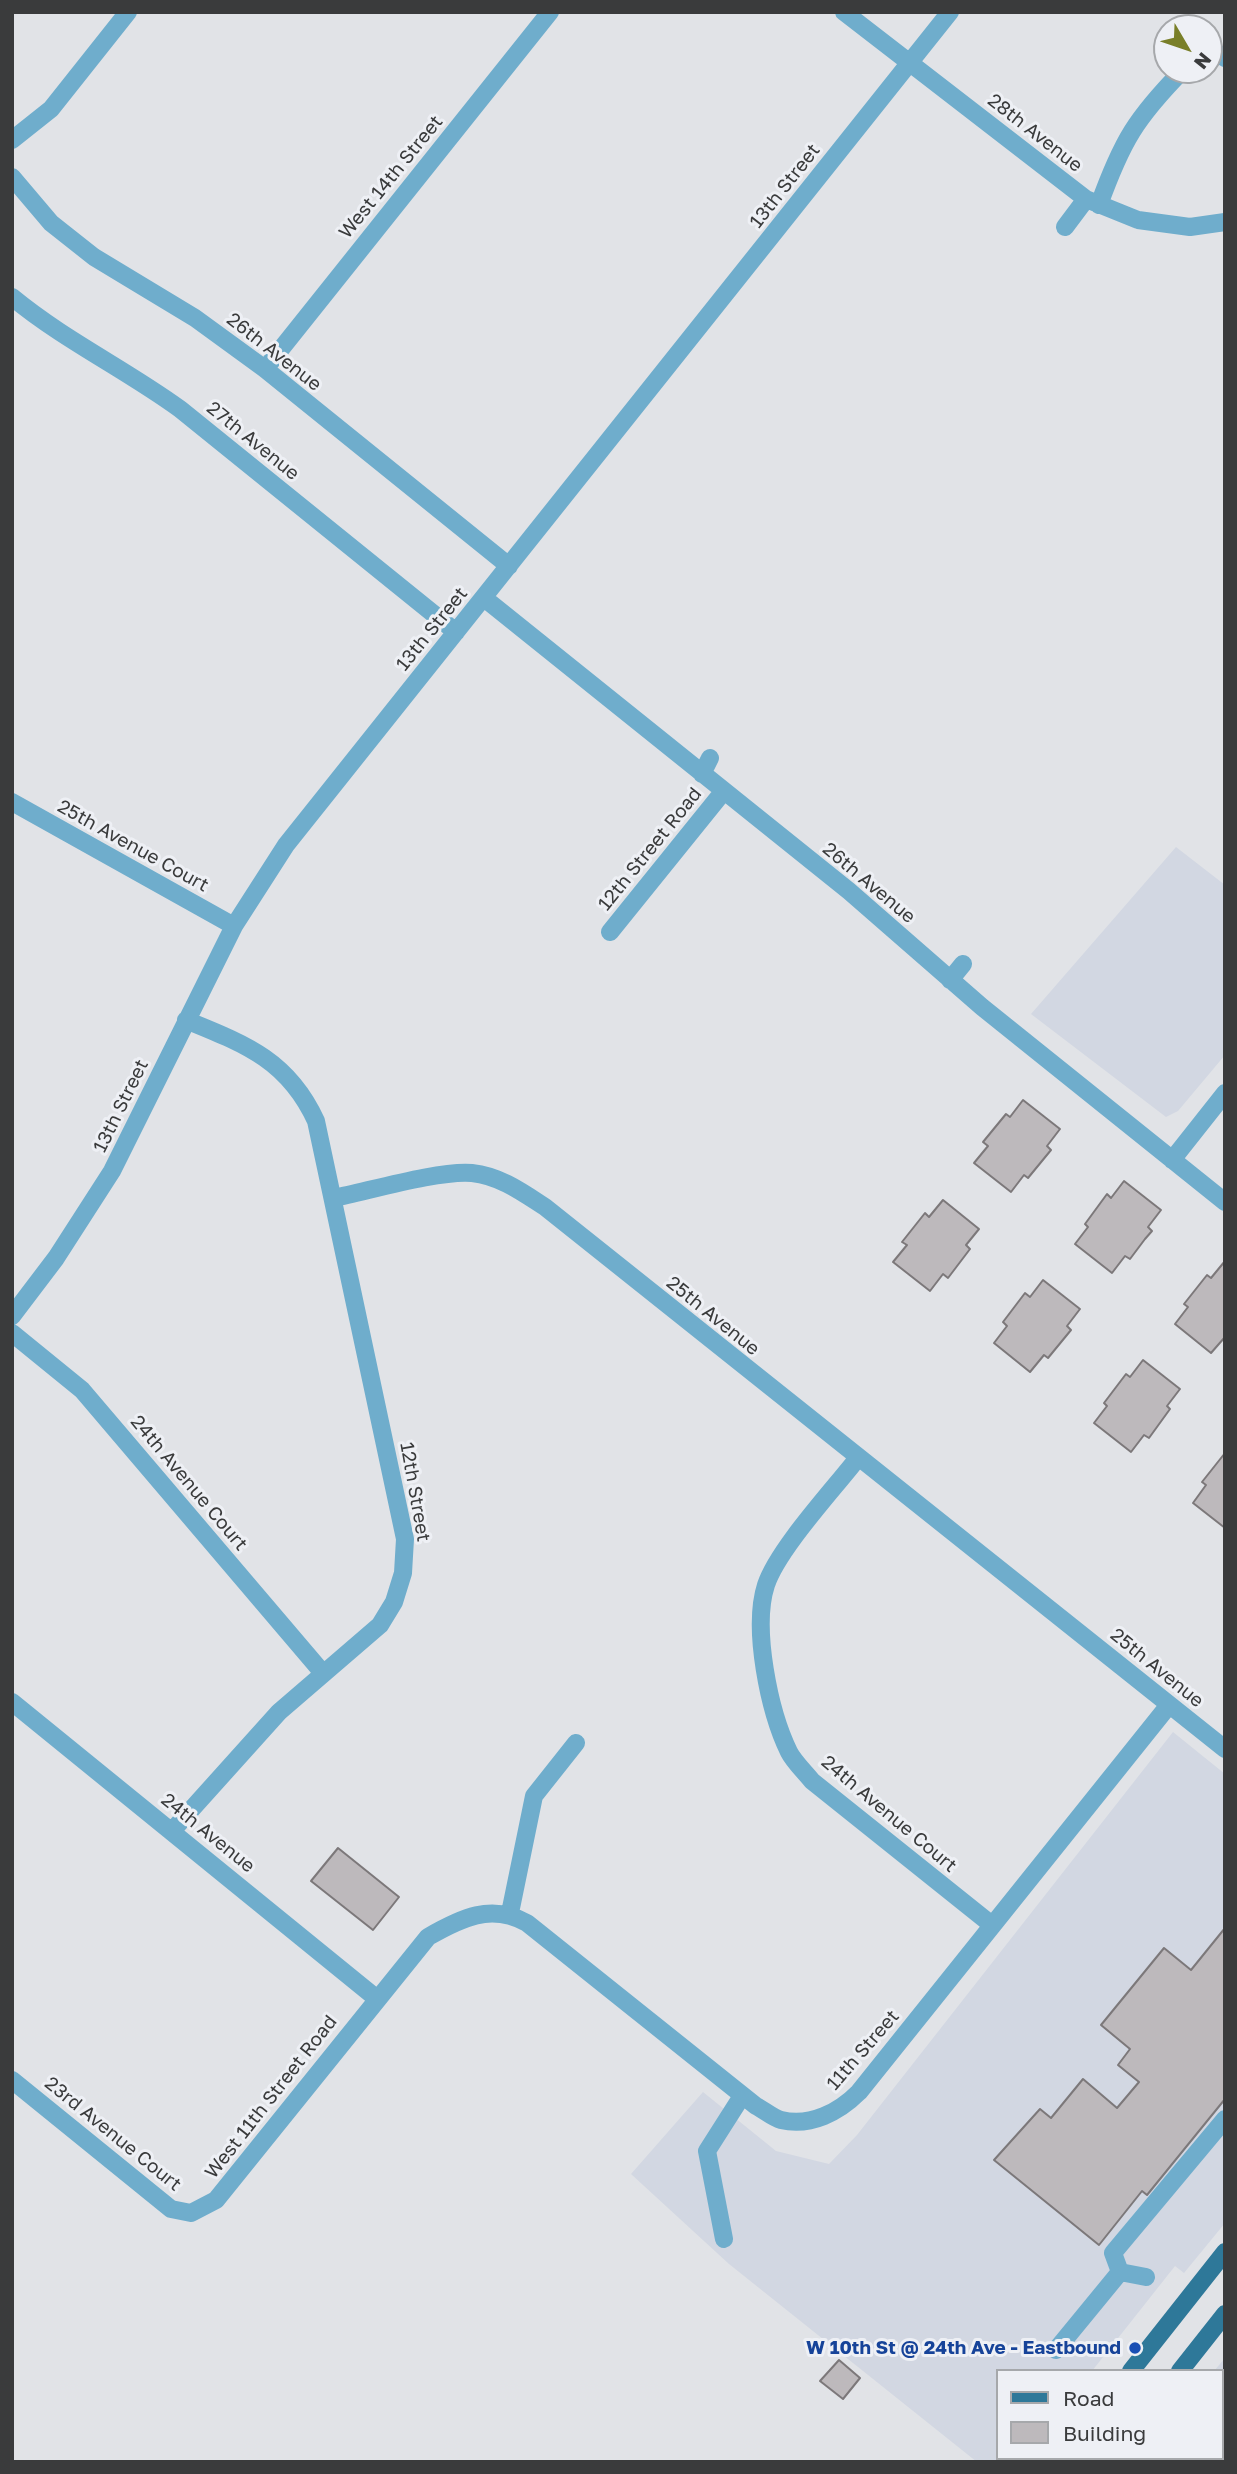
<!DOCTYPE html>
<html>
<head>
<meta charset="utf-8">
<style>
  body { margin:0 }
  #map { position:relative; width:1237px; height:2474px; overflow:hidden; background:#e1e3e7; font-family:"Golos Text",sans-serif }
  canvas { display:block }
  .frame { position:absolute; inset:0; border:14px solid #3a3b3c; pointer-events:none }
  .legend { position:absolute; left:996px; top:2369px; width:228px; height:91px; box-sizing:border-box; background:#eef0f5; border:2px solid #a6a8ab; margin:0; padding:9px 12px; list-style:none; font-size:21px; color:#3a3b3c }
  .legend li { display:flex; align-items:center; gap:14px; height:35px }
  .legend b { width:35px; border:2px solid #a6a8ab }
  .north { position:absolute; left:1153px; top:14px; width:70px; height:70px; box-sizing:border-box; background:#eef0f5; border:2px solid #a6a8ab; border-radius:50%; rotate:129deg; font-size:19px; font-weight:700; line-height:28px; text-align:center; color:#3a3b3c }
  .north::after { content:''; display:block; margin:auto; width:24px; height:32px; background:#797f29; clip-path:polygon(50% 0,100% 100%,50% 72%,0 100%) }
</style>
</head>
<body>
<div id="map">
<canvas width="1237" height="2474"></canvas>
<div class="frame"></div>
<ul class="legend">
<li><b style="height:9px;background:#2e7899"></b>Road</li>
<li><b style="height:19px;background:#bdb9bc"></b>Building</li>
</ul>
<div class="north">N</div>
</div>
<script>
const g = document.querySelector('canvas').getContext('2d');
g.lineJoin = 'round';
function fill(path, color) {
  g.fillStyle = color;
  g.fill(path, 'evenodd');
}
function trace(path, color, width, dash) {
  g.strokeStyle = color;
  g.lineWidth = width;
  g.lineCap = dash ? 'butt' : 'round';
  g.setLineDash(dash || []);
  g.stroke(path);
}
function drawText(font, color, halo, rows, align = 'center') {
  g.font = font + ' "Golos Text",sans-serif';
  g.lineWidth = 6;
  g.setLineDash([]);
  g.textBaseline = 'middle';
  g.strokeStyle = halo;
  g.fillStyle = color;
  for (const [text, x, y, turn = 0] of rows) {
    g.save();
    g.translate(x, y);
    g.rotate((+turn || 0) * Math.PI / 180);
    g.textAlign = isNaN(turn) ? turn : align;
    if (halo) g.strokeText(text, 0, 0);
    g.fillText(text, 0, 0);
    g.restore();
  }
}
fill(new Path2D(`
  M1176 847 1225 885V1055L1178 1111 1166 1117 1031 1014Z
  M1173 1732 1225 1774V2223L1184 2273 1175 2266 1092 2371H997V2458H1022L1019 2462H977L729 2264 631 2174 703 2092 776 2151 829 2164 857 2135Z
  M1225 2358V2462H1147L1148 2458H1221V2371H1214Z`), '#d2d7e2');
const building = new Path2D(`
  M1023 1100 1060 1129 1047 1146 1051 1150 1028 1178 1024 1175 1011 1192 974 1163 988 1146 983 1142 1006 1114 1010 1117Z
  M1124 1181 1161 1210 1148 1227 1152 1231 1145 1239 1130 1259 1125 1256 1112 1273 1075 1244 1088 1227 1085 1224 1107 1194 1111 1198Z
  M943 1200 979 1229 966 1245 970 1249 948 1278 943 1274 930 1291 893 1262 907 1245 902 1242 925 1213 929 1217Z
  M1225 1261V1337L1211 1353 1175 1324 1188 1307 1184 1304 1207 1275 1211 1278Z
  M1043 1280 1080 1309 1067 1326 1071 1330 1048 1358 1044 1355 1030 1372 994 1343 1007 1326 1003 1322 1025 1293 1030 1297Z
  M1143 1360 1180 1389 1167 1406 1170 1409 1149 1438 1144 1435 1131 1452 1094 1423 1107 1406 1104 1403 1126 1374 1130 1377Z
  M1225 1453V1528L1193 1503 1206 1485 1202 1482Z
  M338 1848 399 1897 373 1930 311 1881Z
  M1225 1928V2099L1147 2195 1142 2191 1099 2245 994 2160 1040 2109 1051 2118 1083 2079 1117 2108 1139 2082 1118 2065 1130 2049 1101 2025 1164 1948 1191 1970Z
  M839 2360 860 2378 843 2399 820 2381Z`);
fill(building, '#bdb9bc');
trace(building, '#7c787a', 2);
trace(new Path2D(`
  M844 12 1086 199 1138 220 1190 227 1225 222
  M1209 55 1219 54 1225 58
  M12 140 51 109 128 12
  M12 177 51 223 94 257 195 318 265 369 509 566
  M1099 205C1122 141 1136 118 1183 70
  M1065 227 1086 199
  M12 297C64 340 125 369 180 409L456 632
  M265 369 550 12
  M484 598 849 891 982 1007 1225 1202
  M702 774 710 758
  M12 802 234 926
  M610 932 723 792
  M950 980 963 964
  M1172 1160 1225 1093
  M334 1198C369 1191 440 1170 472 1173 500 1176 522 1192 545 1207L1225 1749
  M12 1316 56 1258 112 1171 234 926 286 845 950 12
  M12 1333 82 1390 322 1672
  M857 1459C833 1490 778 1549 766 1585 752 1628 769 1711 789 1752 794 1762 805 1772 812 1781L992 1925
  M12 1702 376 1998
  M172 1831 279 1712 380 1625 394 1602 403 1573 405 1539 316 1121C288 1060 245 1044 186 1020
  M510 1913 534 1796 576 1743
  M12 2080 171 2209 191 2213 216 2200 428 1937C461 1918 491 1903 527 1923L756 2106C764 2110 773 2118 781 2120 811 2127 839 2112 859 2092L1169 1705
  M724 2239 707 2151 742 2096
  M1120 2272 1146 2277
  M1056 2350 1120 2272 1113 2253 1225 2119`), '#6fadcc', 18);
trace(new Path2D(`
  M1131 2371 1225 2252
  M1180 2371 1225 2314
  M1058 2462 1061 2458
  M1085 2462 1086 2458
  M1108 2462 1110 2458`), '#2e7899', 18);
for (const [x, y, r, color] of [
  [1135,2348,7,"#1a4fb4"]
]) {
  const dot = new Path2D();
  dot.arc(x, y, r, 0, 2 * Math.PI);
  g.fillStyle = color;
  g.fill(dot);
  trace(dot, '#eef0f5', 2.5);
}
drawText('19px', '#3a3b3c', '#eef0f5', [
  ["28th Avenue",1035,133,38],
  ["West 14th Street",391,177,-51],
  ["13th Street",785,186,-52],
  ["26th Avenue",274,352,38],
  ["27th Avenue",253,441,39],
  ["13th Street",432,629,-51],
  ["25th Avenue Court",133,846,29],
  ["12th Street Road",650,849,-51],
  ["26th Avenue",869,883,40],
  ["13th Street",121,1106,-64],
  ["25th Avenue",713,1316,39],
  ["24th Avenue Court",189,1483,50],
  ["12th Street",415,1492,80],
  ["25th Avenue",1157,1668,39],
  ["24th Avenue Court",889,1814,40],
  ["24th Avenue",208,1833,39],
  ["11th Street",863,2050,-49],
  ["West 11th Street Road",271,2097,-52],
  ["23rd Avenue Court",113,2134,39]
]);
drawText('bold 19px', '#164399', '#eef0f5', [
  ["W 10th St @ 24th Ave - Eastbound",1121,2348]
], 'right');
</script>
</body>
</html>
